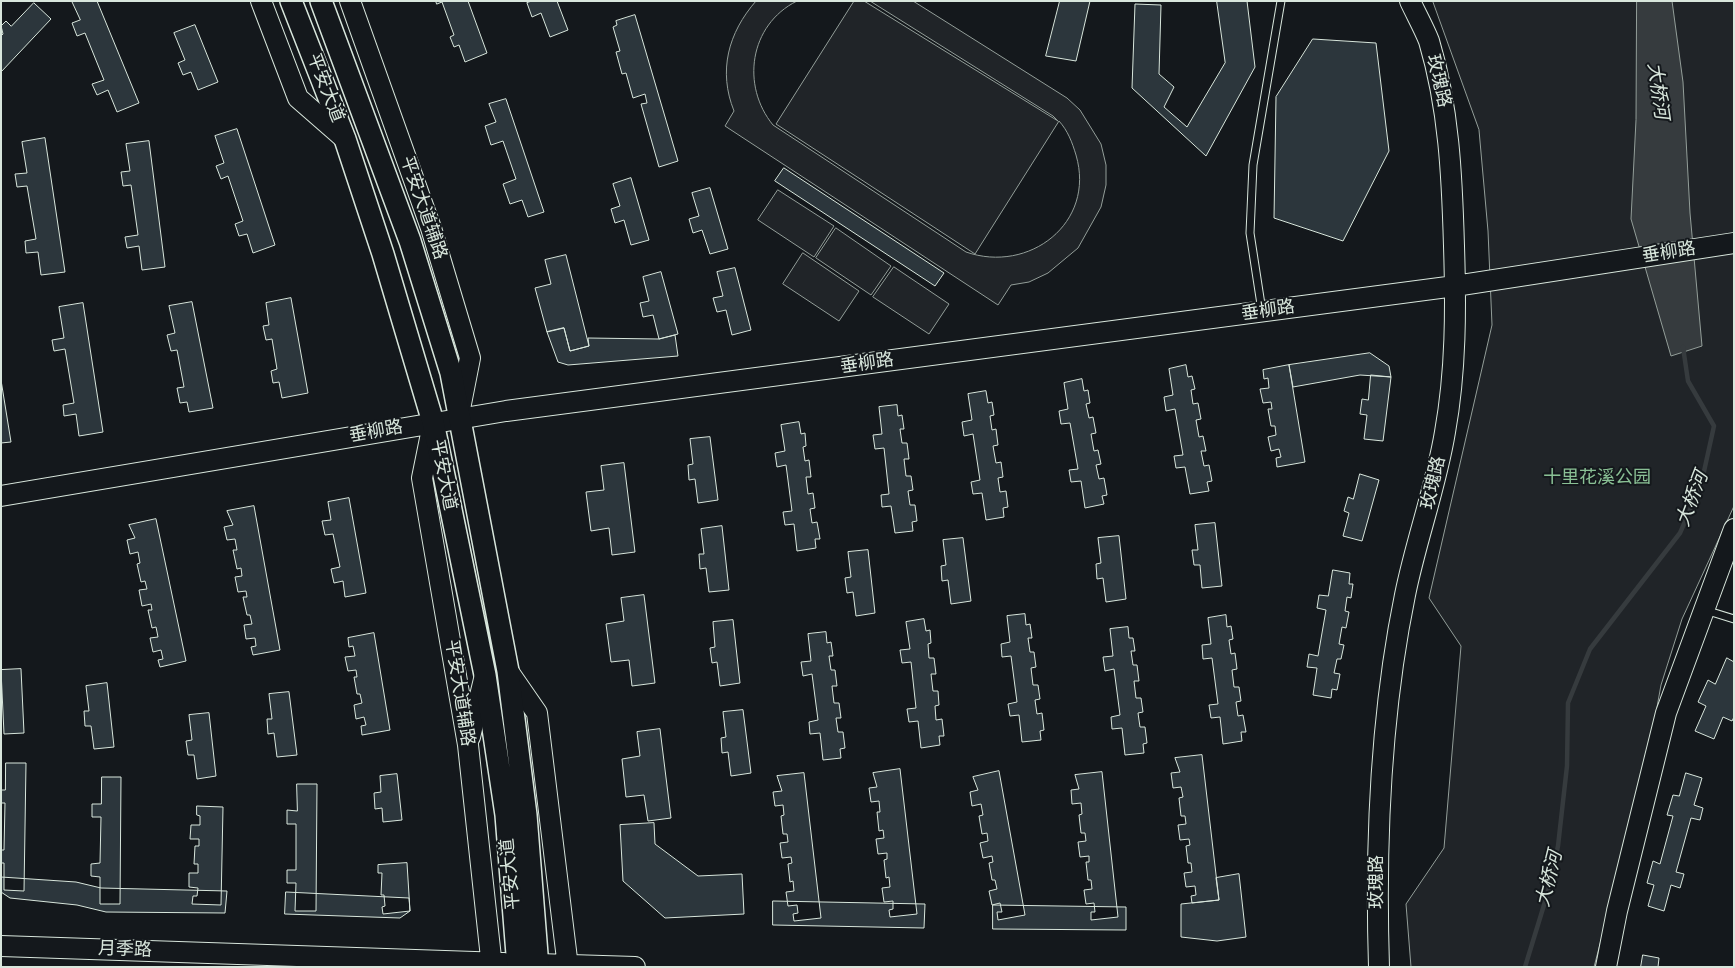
<!DOCTYPE html>
<html>
<head>
<meta charset="utf-8">
<style>
  body { margin:0 }
  #map { position:relative; width:1735px; height:968px; overflow:hidden; background:#14181c; font-family:"DejaVu Sans",sans-serif }
  canvas { display:block }
  .frame { position:absolute; inset:0; border:2px solid #d8e6dc; pointer-events:none }
</style>
</head>
<body>
<div id="map">
<canvas width="1735" height="968"></canvas>
<div class="frame"></div>
</div>
<script>
const g = document.querySelector('canvas').getContext('2d');
g.lineJoin = 'round';
function fill(path, color) {
  g.fillStyle = color;
  g.fill(path, 'evenodd');
}
function trace(path, color, width, dash) {
  g.strokeStyle = color;
  g.lineWidth = width;
  g.lineCap = dash ? 'butt' : 'round';
  g.setLineDash(dash || []);
  g.stroke(path);
}
function drawText(font, color, halo, rows, align = 'center') {
  g.font = font + ' "DejaVu Sans","Noto Sans SC",sans-serif';
  g.lineWidth = 4;
  g.setLineDash([]);
  g.textBaseline = 'middle';
  g.strokeStyle = halo;
  g.fillStyle = color;
  for (const [text, x, y, turn = 0] of rows) {
    g.save();
    g.translate(x, y);
    g.rotate((+turn || 0) * Math.PI / 180);
    g.textAlign = isNaN(turn) ? turn : align;
    if (halo) g.strokeText(text, 0, 0);
    g.fillText(text, 0, 0);
    g.restore();
  }
}
const green = new Path2D(`
  M756 1H797C749 25 741 86 773 125L966 252C1029 274 1096 223 1076 155 1072 142 1068 131 1059 121L975 254 776 124 854 1H864L1058 121 1053 116 870 1H913L1067 98 1080 110 1101 144 1106 165V185L1101 207 1078 248 1048 273 1029 282 1011 285 998 305 725 126 734 111C718 71 728 33 756 1Z
  M1433 1H1734V506L1682 619 1661 685 1646 768 1594 967H1411L1406 904 1444 848 1461 646 1429 598 1492 325 1488 231 1479 130Z
  M778 190 834 226 814 257 758 220Z
  M836 228 891 266 871 295 816 258Z
  M803 253 859 291 839 321 783 284Z
  M894 267 949 304 929 334 873 297Z`);
fill(green, '#202428');
trace(green, '#939e99', 1);
const water = new Path2D(`
  M1637 1H1672L1683 82 1690 213 1702 346 1671 356 1631 219 1636 120Z`);
fill(water, '#363b3e');
trace(water, '#939e99', 1);
trace(new Path2D(`
  M1525 967 1548 892 1558 846 1567 766 1568 703 1590 649 1680 533 1701 485 1714 426 1688 381 1683 347`), '#363b3e', 4.5);
const building = new Path2D(`
  M72 1H97L139 103 117 112 108 90 97 95 92 84 104 80 85 33 77 36 72 23 80 20Z
  M436 1H468L487 53 465 62 459 45 454 47 450 37 454 35 442 2 437 4Z
  M532 1H557L568 30 550 37 541 13 532 17 527 3Z
  M1060 1H1090L1076 61 1046 56Z
  M1217 1H1247L1255 67 1206 156 1132 88 1135 4 1161 5 1159 74 1174 87 1164 107 1187 127 1225 63Z
  M34 3 51 19 1 72V36L3 34 1 26 6 21 11 26Z
  M635 15 678 161 659 167 641 104 647 103 645 94 633 98 626 73 622 74 616 52 620 51 613 27 617 25 616 21Z
  M195 25 218 82 198 90 191 72 183 75 178 63 185 60 174 33Z
  M1313 39 1376 43 1389 151 1343 241 1274 218 1276 97Z
  M506 99 544 212 528 217 522 200 510 204 503 184 516 179 503 141 491 145 485 126 496 122 489 104Z
  M237 129 275 245 253 253 247 234 239 236 235 224 243 221 228 176 221 179 216 166 224 163 215 136Z
  M45 138 65 272 41 275 38 252 26 253 25 241 36 239 27 186 17 187 15 174 27 173 22 142Z
  M149 141 165 267 142 270 139 246 127 248 125 237 138 235 131 185 123 186 121 172 130 171 126 144Z
  M784 168 944 273 935 286 775 181Z
  M631 178 649 240 631 245 624 220 615 223 611 209 620 206 613 184Z
  M710 188 728 249 710 254 702 230 693 233 689 219 699 216 692 193Z
  M566 255 589 346 570 351 564 328 547 332 535 288 551 284 545 260Z
  M735 268 751 330 732 335 726 310 717 312 713 298 723 296 717 272Z
  M661 272 678 334 659 339 653 315 643 317 640 303 649 301 643 277Z
  M291 298 308 393 282 398 279 382 273 383 271 371 277 369 272 339 266 340 263 326 269 325 266 303Z
  M192 302 213 408 189 412 187 402 180 403 177 388 184 387 177 350 171 351 167 335 175 333 169 306Z
  M83 303 103 432 79 436 76 414 64 416 63 405 74 403 65 349 54 351 52 340 64 338 59 307Z
  M564 328 570 351 589 346 588 338 659 339 675 335 678 356 568 365 558 362 547 332Z
  M1370 353 1389 366 1391 377 1360 375 1293 387 1289 365Z
  M1186 365 1188 377 1192 376 1195 389 1191 390 1193 404 1198 403 1201 419 1196 420 1199 437 1203 436 1206 451H1201L1204 466 1209 465 1212 481 1207 482 1209 491 1190 494 1185 467 1176 468 1174 456 1183 455 1175 409 1166 411 1164 397 1173 395 1169 369Z
  M1289 365 1305 462 1277 467 1276 458 1281 457 1279 449 1271 451 1268 437 1276 435 1275 426H1271L1268 409H1272L1271 402 1263 403 1260 389 1269 388 1268 378 1264 379 1263 370Z
  M1371 375 1391 377 1383 441 1364 439 1367 415 1360 414 1362 399 1368 400Z
  M1082 379 1084 391 1088 390 1090 403 1086 404 1089 418 1093 417 1096 433 1091 434 1094 451 1098 450 1101 464 1096 465 1099 479 1104 478 1107 495 1102 496 1104 504 1085 508 1081 481 1071 482 1069 470 1078 469 1070 423 1061 424 1059 411 1068 409 1064 383Z
  M1 380 11 442 1 443Z
  M986 391 988 403 992 402 994 415 990 416 992 430 996 429 998 445 993 446 996 463 1001 462 1003 477 998 478 1000 492 1006 491 1008 507 1003 508 1004 517 986 520 982 493 973 494 971 482 980 480 973 434 964 436 962 422 972 420 968 394Z
  M897 405 898 416 902 415 904 429H900L902 443H907L909 459H904L906 476H911L913 490 908 491 910 505H915L917 521 912 522 913 531 895 533 891 506 882 507 881 495 889 494 884 448 875 449 873 435 882 434 879 407Z
  M799 422 801 434 805 433 806 446 803 447 805 461 809 460 811 477H806L808 494 813 493 815 508 810 509 812 523 817 522 820 539H815L816 548 797 551 794 524 785 525 783 512 792 511 786 465 777 467 775 453 785 451 781 425Z
  M710 437 718 500 698 503 695 479 689 480 688 465 693 464 690 439Z
  M624 463 635 552 612 555 609 528 591 531 586 492 604 490 601 466Z
  M1360 474 1379 480 1362 541 1343 536 1349 513 1344 511 1348 497 1353 499Z
  M349 498 366 593 345 597 343 581 334 583 331 569 340 567 333 534 325 535 322 521 331 520 328 502Z
  M254 506 280 650 253 655 251 647 256 646 255 638 246 639 244 625 252 624 250 615H247L243 597H247L246 591 238 592 235 577 242 576 241 568 237 569 233 550H237L235 539 227 540 224 527 233 525 227 511Z
  M156 519 186 661 160 667 158 660 163 659 161 650 153 652 150 638 158 637 156 627 152 628 148 610H152L151 604 142 606 139 590 147 589 145 581 141 582 137 564 140 563 138 552 130 554 127 540 135 538 129 525Z
  M1215 523 1222 586 1202 588 1200 565H1194L1192 550H1198L1195 525Z
  M722 526 729 590 709 592 706 568 700 569 699 554H704L701 529Z
  M1119 536 1126 599 1106 602 1103 578 1097 579 1096 564 1101 563 1098 538Z
  M963 538 971 601 951 604 948 580 942 581 941 566 946 565 943 540Z
  M868 550 875 613 856 616 853 592 847 593 845 578 851 577 848 552Z
  M1333 570 1350 573 1349 584H1353L1351 598 1347 597 1345 611 1349 612 1346 628 1342 627 1339 644 1344 645 1341 659H1337L1334 673 1340 674 1337 690 1332 689 1331 698 1313 695 1317 668 1307 667 1309 654 1318 656 1326 610 1317 608 1319 595 1328 596Z
  M644 595 655 683 632 686 629 660 611 662 606 624 624 621 621 598Z
  M1025 614 1026 625 1030 624 1032 638H1028L1030 652H1034L1036 667 1031 668 1033 685H1038L1040 699 1035 700 1037 714 1042 713 1044 730 1040 731 1041 740 1022 742 1019 715 1010 716 1008 704 1017 702 1011 656 1002 657 1001 644 1010 642 1007 616Z
  M1226 615 1227 627 1231 626 1233 639 1229 640 1231 654 1235 653 1237 669 1232 670 1234 687H1239L1241 701 1236 702 1238 716 1243 715 1246 732H1241L1242 741 1223 744 1220 717 1211 718 1209 705 1218 704 1212 658 1203 659 1202 645 1211 644 1208 618Z
  M924 619 926 631 930 630 931 643 928 644 929 658H934L936 674H931L933 691H938L939 705 935 706 936 720 942 719 944 736H939L940 745 921 748 918 721 909 722 907 709 916 708 911 662 902 663 900 650 910 649 906 622Z
  M733 620 740 683 720 686 717 662 712 663 710 648 715 647 713 622Z
  M1128 627 1129 638H1133L1135 651H1131L1133 665H1137L1139 681H1134L1136 698H1141L1143 712 1138 713 1140 727H1145L1147 743 1143 744 1144 753 1125 755 1122 728 1112 729 1111 717 1120 715 1114 669 1105 671 1103 657 1113 656 1110 629Z
  M826 632 827 643 831 642 833 656H829L831 670H835L837 686H832L834 703H839L841 718H836L838 732H843L845 748 840 749 841 758 823 760 820 733 810 734 809 722 818 720 812 674 803 676 801 662 811 661 808 634Z
  M374 633 390 730 362 735 361 726 366 725 364 717 356 719 354 705 362 703 360 694H357L354 677H357L356 670 348 671 345 657 355 656 353 646 349 647 348 638Z
  M1727 658 1734 662V717L1732 721 1723 717 1714 739 1695 731 1706 706 1698 702 1708 680 1715 684Z
  M21 669 24 733 4 734 1 670Z
  M107 683 114 747 94 749 91 726H85L84 711H89L86 686Z
  M289 692 297 755 277 757 274 733 268 734 267 719H272L269 694Z
  M743 710 751 773 731 776 728 752 722 753 721 738 726 737 723 712Z
  M209 713 216 776 197 779 194 755H188L186 741 192 740 189 715Z
  M660 729 671 818 648 821 644 795 626 797 622 759 640 756 637 732Z
  M1202 755 1219 900 1192 903 1191 896 1196 895 1195 886 1186 887 1184 873 1192 872 1191 863H1188L1186 846 1190 845 1189 839 1180 840 1178 825 1186 824 1185 816H1181L1179 798 1183 797 1181 787 1173 788 1171 773 1180 772 1175 758Z
  M6 763H26L24 891 4 890V863H1V850H4L5 803H1V790H5Z
  M900 769 917 914 890 917 889 910 893 909V901L884 902 882 888 890 887 889 877 886 878 884 860 887 859V853L878 854 876 839 884 838 883 830 879 831 877 812H880L879 801 871 802 869 788 877 787 873 773Z
  M999 771 1025 915 998 920 997 912H1002L1000 903 992 905 989 891 997 889 995 880H992L989 863 993 862 992 856 983 858 980 843 988 841 987 833 982 834 979 816 983 815 981 804 972 806 970 792 978 790 973 777Z
  M1102 772 1118 917 1091 920V912H1095L1094 903 1086 904 1084 890 1092 889 1091 880H1088L1086 862H1089V856L1080 857 1078 842 1086 841 1085 833H1081L1079 815 1082 814 1081 803 1072 804 1071 790 1079 789 1075 775Z
  M804 773 821 918 794 921 793 914 798 913 797 905 788 906 786 892 794 891 793 881 790 882 788 864 792 863 791 857 782 858 780 843 788 842 787 834H783L781 816 784 815 783 805 775 806 773 792 782 791 777 776Z
  M1686 773 1702 778 1694 805 1703 808 1700 820 1691 818 1676 872 1684 874 1680 888 1671 885 1664 911 1648 906 1654 885 1647 883 1653 861 1660 864 1673 816 1667 815 1673 795 1679 796Z
  M397 774 402 820 383 822 382 808 375 809 374 793 381 792 380 776Z
  M102 777H121L120 904H100V877L91 876V864L100 863 101 817H92V804H101Z
  M297 784H317L316 911H295L296 883H287V870H296V824H287V810L297 811Z
  M197 806 223 807 221 905 192 904 193 896H197L198 888 189 887V873H198V864H194L195 846H199V839H190L191 825H200V816L197 815Z
  M654 823 655 844 698 876 742 874 744 914 665 918 623 881 620 825Z
  M407 863 410 911 383 914 382 907 385 906 384 895H381L382 873H378V865Z
  M1239 874 1246 937 1217 941 1181 937V904L1219 900 1216 878Z
  M1 877 76 882 101 888 227 891 225 913 106 912 77 905 10 898 1 892Z
  M286 892 409 898 410 911 400 918 285 914Z
  M773 901 925 904 924 928 773 925Z
  M993 905 1126 907V930L993 929Z
  M1643 955 1659 958 1658 967H1641Z`);
fill(building, '#2c363c');
trace(building, '#d8e6dc', 1);
const lane = new Path2D(`
  M1262 311 1250 233 1253 165 1281 1
  M1705 610 1734 619`);
const secondary = new Path2D(`
  M261 1 298 98 345 139
  M350 1 431 228 470 358 459 414
  M433 424 422 478 468 745 492 967
  M1 496 506 411 1455 286 1734 243
  M508 671 537 713 568 967
  M470 737 485 675
  M1 946 504 963
  M538 964 635 967
  M1379 967C1375 842 1380 717 1405 595 1416 540 1436 487 1445 432 1456 371 1456 308 1454 246 1452 176 1449 108 1429 41 1424 28 1416 14 1410 1
  M1606 967 1617 911 1666 713 1734 529`);
const primary = new Path2D(`
  M291 1 345 139 383 254 433 422 485 675 506 815 518 967
  M321 1 410 241 451 373 508 671 526 815 538 967`);
trace(lane, '#d8e6dc', 9);
trace(secondary, '#d8e6dc', 22);
trace(primary, '#d8e6dc', 24);
trace(lane, '#14181c', 7);
trace(secondary, '#14181c', 20);
trace(primary, '#14181c', 21);
drawText('18px', '#d8e6dc', '#14181c', [
  ["玫瑰路",1438,81,77],
  ["平安大道",325,88,69],
  ["平安大道辅路",423,208,71],
  ["垂柳路",1669,253,-9],
  ["垂柳路",1268,311,-8],
  ["垂柳路",867,364,-8],
  ["垂柳路",376,432,-10],
  ["平安大道",443,475,79],
  ["玫瑰路",1434,483,-77],
  ["平安大道辅路",459,693,81],
  ["平安大道",511,874,-95],
  ["玫瑰路",1377,882,-90],
  ["月季路",125,950,2]
]);
drawText('18px', '#8ac095', '#14181c', [
  ["十里花溪公园",1597,478]
]);
drawText('italic 19px', '#d8e6dc', '#14181c', [
  ["大桥河",1657,91,82],
  ["大桥河",1693,499,-69],
  ["大桥河",1550,879,-76]
]);
</script>
</body>
</html>
